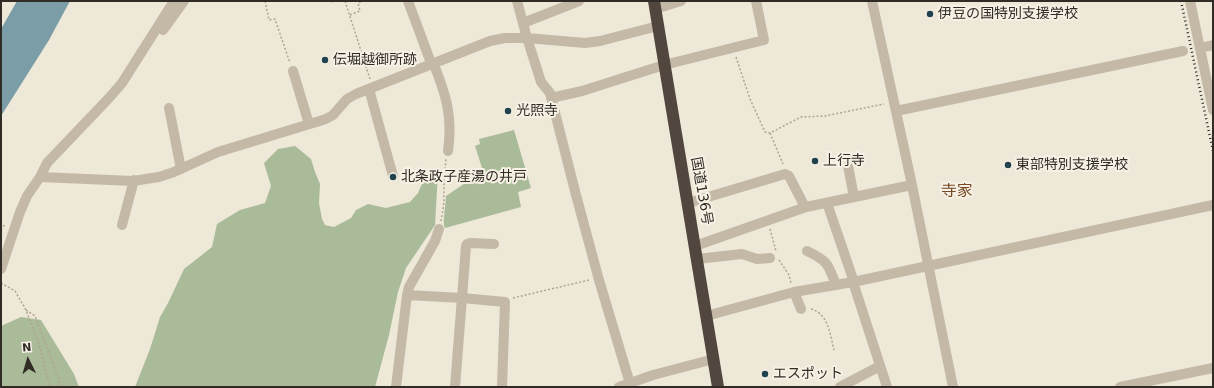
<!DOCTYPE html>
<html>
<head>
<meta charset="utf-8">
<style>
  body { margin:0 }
  #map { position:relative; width:1214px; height:388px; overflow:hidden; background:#eee8d8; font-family:"DejaVu Sans",sans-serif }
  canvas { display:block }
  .frame { position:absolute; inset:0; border:2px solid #312b26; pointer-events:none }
  .north { position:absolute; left:8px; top:340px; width:40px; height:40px; -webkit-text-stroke:3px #f6f1e4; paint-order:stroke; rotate:355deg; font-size:11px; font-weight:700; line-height:16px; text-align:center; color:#312b26 }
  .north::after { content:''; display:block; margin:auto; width:14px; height:18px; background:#312b26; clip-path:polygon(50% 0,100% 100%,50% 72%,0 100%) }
</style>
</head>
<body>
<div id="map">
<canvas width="1214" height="388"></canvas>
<div class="frame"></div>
<div class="north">N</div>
</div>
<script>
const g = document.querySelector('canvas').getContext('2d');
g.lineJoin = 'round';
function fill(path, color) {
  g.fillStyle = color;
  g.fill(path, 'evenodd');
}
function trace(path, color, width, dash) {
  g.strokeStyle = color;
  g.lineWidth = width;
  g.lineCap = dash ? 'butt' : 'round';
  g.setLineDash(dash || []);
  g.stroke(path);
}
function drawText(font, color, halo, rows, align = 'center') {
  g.font = font + ' "DejaVu Sans","Noto Sans JP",sans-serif';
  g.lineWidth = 4;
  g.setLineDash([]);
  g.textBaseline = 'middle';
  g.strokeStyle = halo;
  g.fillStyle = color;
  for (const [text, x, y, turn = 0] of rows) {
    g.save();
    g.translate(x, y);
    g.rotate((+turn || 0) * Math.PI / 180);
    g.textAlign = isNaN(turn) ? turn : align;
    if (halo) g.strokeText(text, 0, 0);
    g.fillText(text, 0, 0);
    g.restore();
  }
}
fill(new Path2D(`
  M514 130 531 188 518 192 521 207 445 228C442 223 446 204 446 196L483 171 475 146 480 144 479 139Z
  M295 146 311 159 315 172 320 184 319 203 322 219 325 225 334 227 351 218 356 210 368 204 386 208 410 202 418 193 425 177 432 171 438 173 435 225 406 268 398 292 389 335 375 387H135L150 349 160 317 168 303 184 269 212 247 217 224 240 210 265 203 271 186 264 163 278 149Z
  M21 317 41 320 74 374 79 387H1V326Z`), '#aabb9a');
fill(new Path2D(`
  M17 1H70L49 40 1 116V29Z`), '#7a9da8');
trace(new Path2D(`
  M265 1 269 20 275 19 290 63
  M345 1 370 79
  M332 2 334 1
  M350 15 360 11 358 3 363 1
  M736 57 750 99 765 132 770 133 801 117 825 116 884 104
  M770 133 783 164
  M441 221 444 203V179L446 159
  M770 229 776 251
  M1 230 5 224
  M779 260 789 275 791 283
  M1 283 15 291 26 310 39 344 50 387
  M513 298 589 280
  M811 309C829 314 830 335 834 350
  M26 310 35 316 62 387`), '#b0a490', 1.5, [2, 2]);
trace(new Path2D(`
  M408 1 431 63
  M517 1 527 38 541 82 550 93 576 195 599 280 631 387
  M872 1 912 185 953 387
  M1190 1 1213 110
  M655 9 681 1
  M523 23 579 1
  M163 30 184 1
  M1200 48 1213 45
  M433 62C446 95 453 116 448 151
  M293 71 309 124
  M369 89 393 176
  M551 98 582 91 664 65 764 40 756 1
  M169 108 181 169
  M896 111 1183 51
  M848 166 854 197
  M40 177 133 181 159 177 174 172 218 152 326 119 333 115 347 99 356 94 490 41 505 38H527L585 43 600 41 658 26
  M688 203 785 174 789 176 805 207
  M827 203 854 282
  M122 225 134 180
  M695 246 806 207 912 185
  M807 251C828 261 828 264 836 285
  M697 259 742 254 757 259 770 258
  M1 269 20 212 27 196 40 177 47 163 109 98 122 83 174 1
  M853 282 887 387
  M794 292 801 309
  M407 295 462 298 505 302 502 387
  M706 316 794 292 853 282 1213 205
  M396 387 407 295 409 287 435 241 439 229
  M455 387 466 246 467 244 470 243 494 244
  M619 387 653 375 714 359
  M840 387 880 366
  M1120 387 1213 368`), '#c4b9a6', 10);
trace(new Path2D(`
  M654 1 718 387`), '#51473e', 12);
trace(new Path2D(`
  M1181 1 1213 151`), '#312b26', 2.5, [1, 3]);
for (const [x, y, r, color] of [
  [930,14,4,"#20424e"],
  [325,60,4,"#20424e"],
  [508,111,4,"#20424e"],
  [815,161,4,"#20424e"],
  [1008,165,4,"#20424e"],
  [393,177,4,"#20424e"],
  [765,374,4,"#20424e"]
]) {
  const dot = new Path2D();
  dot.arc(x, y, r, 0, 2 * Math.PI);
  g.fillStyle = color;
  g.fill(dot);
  trace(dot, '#f6f1e4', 1.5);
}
drawText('14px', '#312b26', '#f6f1e4', [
  ["伊豆の国特別支援学校",938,14],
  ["伝堀越御所跡",333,60],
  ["光照寺",516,111],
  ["上行寺",823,161],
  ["東部特別支援学校",1016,165],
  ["北条政子産湯の井戸",401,177],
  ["エスポット",773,374]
], 'left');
drawText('14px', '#312b26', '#f6f1e4', [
  ["国道136号",701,191,80]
]);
drawText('16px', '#784927', '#f6f1e4', [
  ["寺家",957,192]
]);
</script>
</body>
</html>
